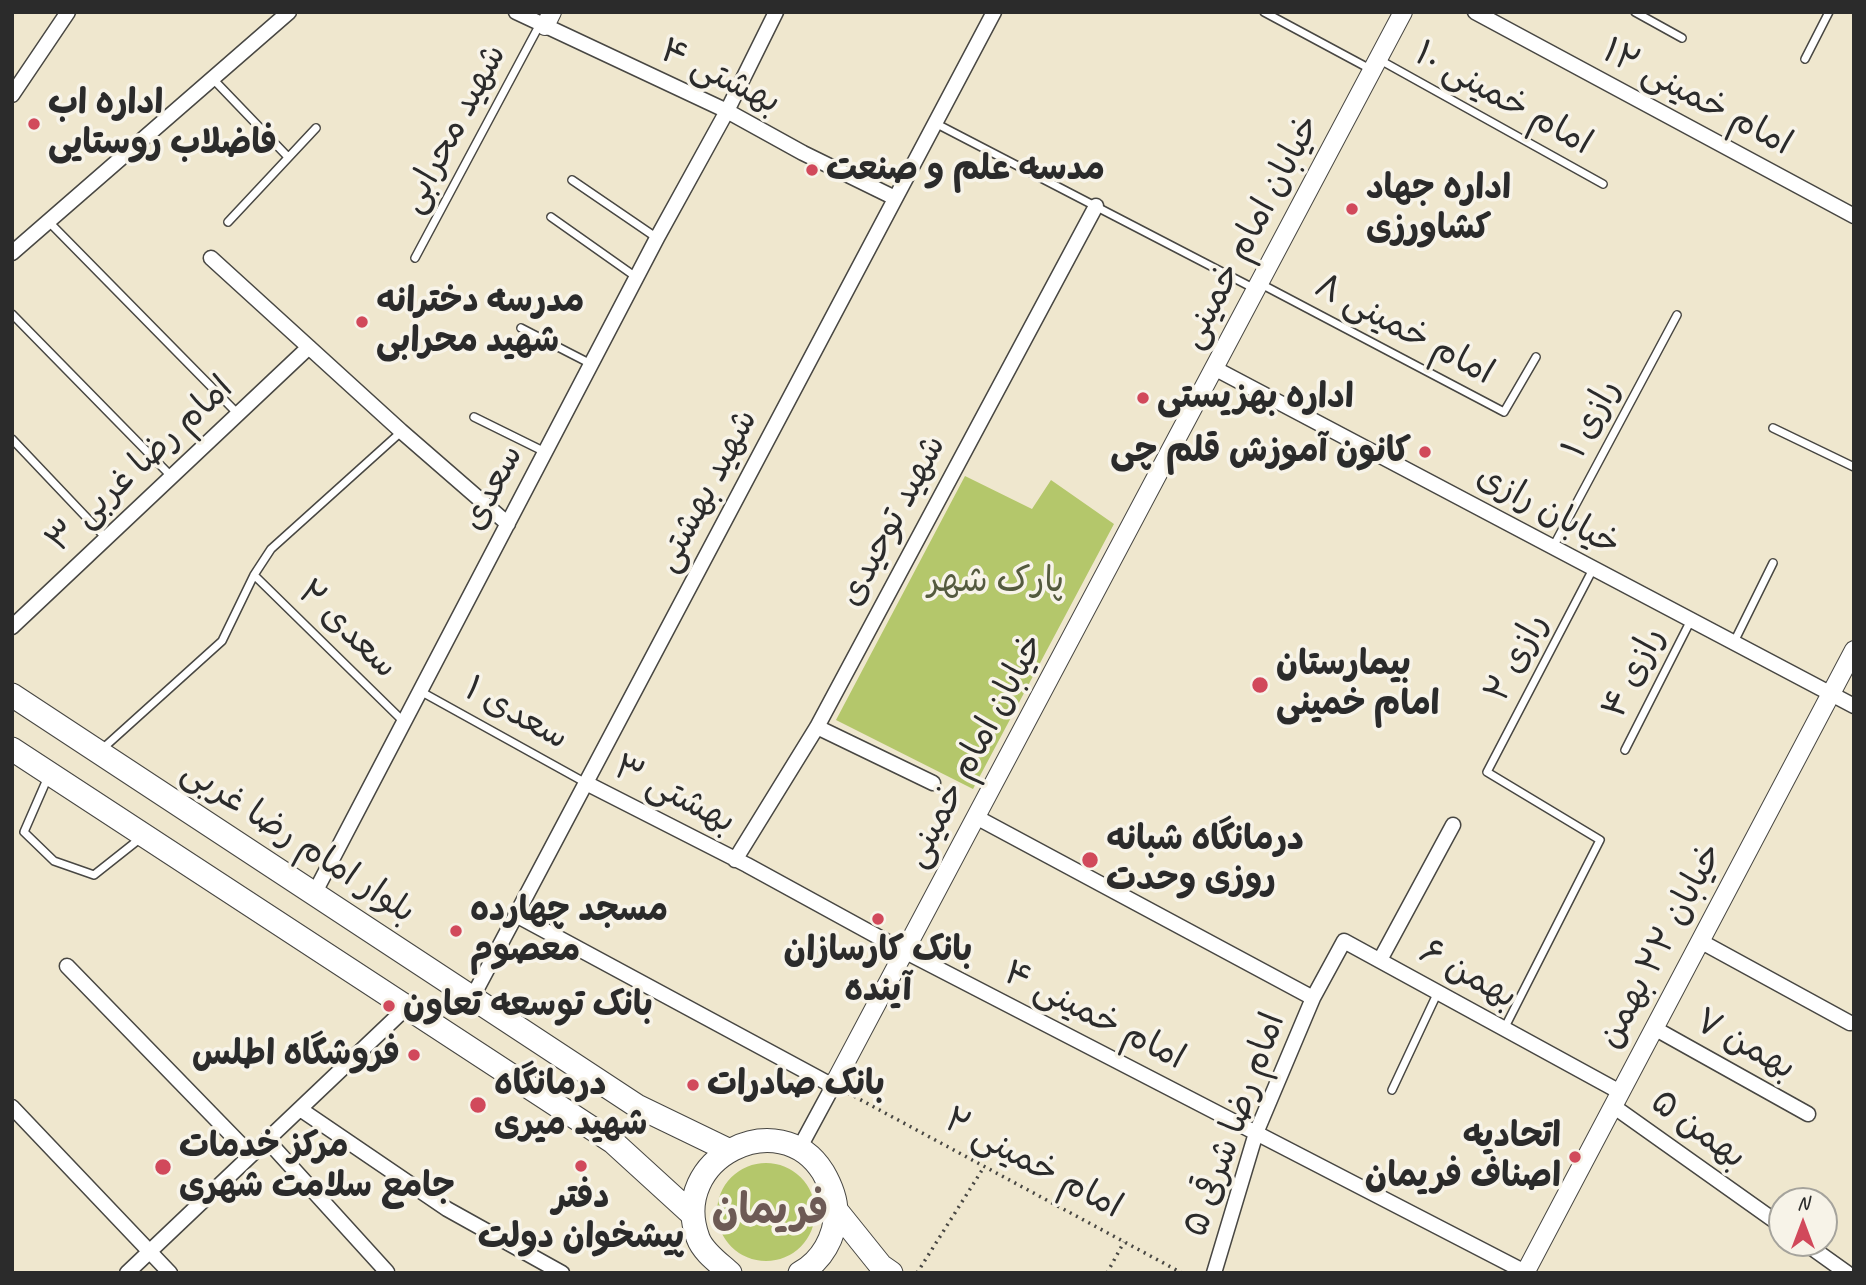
<!DOCTYPE html>
<html>
<head>
<meta charset="utf-8">
<style>
  body { margin:0 }
  #map { position:relative; width:1866px; height:1285px; overflow:hidden; background:#efe7ce; font-family:Caveat,sans-serif }
  canvas { display:block }
  .frame { position:absolute; inset:0; border:14px solid #2b2b2b; pointer-events:none }
  .north { position:absolute; left:1768px; top:1187px; width:70px; height:70px; box-sizing:border-box; background:#f7f3e8; border:2px solid #a5a39c; border-radius:50%; rotate:0deg; font-size:19px; font-weight:700; line-height:28px; text-align:center; color:#2b2b2b }
  .north::after { content:''; display:block; margin:auto; width:24px; height:32px; background:#d1495b; clip-path:polygon(50% 0,100% 100%,50% 72%,0 100%) }
</style>
</head>
<body>
<div id="map">
<canvas width="1866" height="1285"></canvas>
<div class="frame"></div>
<div class="north">N</div>
</div>
<script>
const g = document.querySelector('canvas').getContext('2d');
g.lineJoin = 'round';
function fill(path, color) {
  g.fillStyle = color;
  g.fill(path, 'evenodd');
}
function trace(path, color, width, dash) {
  g.strokeStyle = color;
  g.lineWidth = width;
  g.lineCap = dash ? 'butt' : 'round';
  g.setLineDash(dash || []);
  g.stroke(path);
}
function drawText(font, color, halo, rows, align = 'center') {
  g.font = font + ' Caveat,"Playpen Sans Arabic",sans-serif';
  g.lineWidth = 7;
  g.setLineDash([]);
  g.textBaseline = 'middle';
  g.strokeStyle = halo;
  g.fillStyle = color;
  for (const [text, x, y, turn = 0] of rows) {
    g.save();
    g.translate(x, y);
    g.rotate((+turn || 0) * Math.PI / 180);
    g.textAlign = isNaN(turn) ? turn : align;
    if (halo) g.strokeText(text, 0, 0);
    g.fillText(text, 0, 0);
    g.restore();
  }
}
fill(new Path2D(`
  M965 476 1032 509 1051 480 1114 524 973 789 836 720Z
  M717 1212a49 49 0 1 1 98 0a49 49 0 1 1-98 0Z`), '#b4c76b');
const service = new Path2D(`
  M1264 12 1372 70
  M1635 12 1682 38
  M1805 59 1829 12
  M1380 60 1603 184
  M213 79 288 157
  M935 123 1255 289
  M572 180 657 238
  M551 217 636 277
  M48 221 238 414
  M228 222 316 128
  M415 258 540 24
  M1261 284 1504 412 1536 357
  M12 314 171 476
  M521 328 591 364
  M474 417 545 452
  M1773 428 1854 467
  M12 439 105 537
  M1553 547 1677 315
  M254 575 404 722
  M1734 642 1773 563
  M420 691 586 783
  M1625 750 1691 620
  M100 751 222 641 254 575 271 549 401 432
  M48 777 24 832 54 861 94 875 142 837
  M1504 1029 1600 840 1487 772 1593 569
  M1392 1090 1437 994`);
const minor = new Path2D(`
  M516 12 727 111 803 153 895 198
  M1475 12 1854 216
  M12 95 68 12
  M12 253 289 12
  M211 258 401 431 508 524
  M1214 368 1854 706
  M12 627 309 347
  M817 727 933 783
  M586 783 747 865 904 951 1527 1273
  M976 817 1313 998
  M735 860 817 727 1096 206
  M314 894 657 238 727 111 776 12
  M516 915 833 1086 799 1149
  M1700 941 1850 1023
  M1380 960 1453 825
  M67 966 251 1155
  M472 998 994 12
  M1654 1028 1808 1114
  M1613 1106 1782 1226
  M12 1107 170 1273
  M300 1109 447 1209 562 1273
  M267 1140 387 1272
  M1805 1243 1847 1273
  M127 1273 407 1007
  M1214 1273 1256 1133 1313 998 1344 941 1620 1092`);
const tertiary = new Path2D(`
  M545 26 552 12
  M833 1086 1403 12
  M1525 1273 1854 650`);
const primary = new Path2D(`
  M12 695 637 1106 728 1150
  M12 749 613 1142 693 1215
  M836 1210 881 1266 891 1273
  M730 1273C719 1263 703 1252 698 1238 668 1158 780 1103 823 1172 830 1184 836 1197 836 1212 835 1237 822 1261 800 1273`);
trace(service, '#484743', 10);
trace(minor, '#484743', 17);
trace(tertiary, '#484743', 20);
trace(primary, '#484743', 25);
trace(new Path2D(`
  M848 1093 1182 1273
  M917 1273 984 1167
  M1107 1273 1124 1242`), '#484743', 3.5, [2, 5]);
trace(service, '#fff', 7);
trace(minor, '#fff', 14);
trace(tertiary, '#fff', 18);
trace(primary, '#fff', 23);
for (const [x, y, r, color] of [
  [34,124,7,"#d1495b"],
  [812,170,7,"#d1495b"],
  [1352,209,7,"#d1495b"],
  [362,322,7,"#d1495b"],
  [1143,398,7,"#d1495b"],
  [1425,452,7,"#d1495b"],
  [1260,685,9,"#d1495b"],
  [1090,860,9,"#d1495b"],
  [878,919,7,"#d1495b"],
  [456,931,7,"#d1495b"],
  [389,1006,7,"#d1495b"],
  [414,1055,7,"#d1495b"],
  [693,1085,7,"#d1495b"],
  [478,1105,9,"#d1495b"],
  [1575,1157,7,"#d1495b"],
  [581,1166,7,"#d1495b"],
  [163,1167,9,"#d1495b"]
]) {
  const dot = new Path2D();
  dot.arc(x, y, r, 0, 2 * Math.PI);
  g.fillStyle = color;
  g.fill(dot);
  trace(dot, '#f7f3e8', 2.5);
}
drawText('35px', '#2b2b2b', '#f7f3e8', [
  ["بهشتی ۴",720,77,26],
  ["امام خمینی ۱۲",1697,98,28],
  ["امام خمینی ۱۰",1503,99,29],
  ["شهید محرابی",454,129,-62],
  ["خیابان امام خمینی",1251,232,-62],
  ["امام خمینی ۸",1404,330,28],
  ["رازی ۱",1592,419,-62],
  ["امام رضا غربی ۳",140,465,-43],
  ["سعدی",493,488,-62],
  ["شهید بهشتی",707,491,-62],
  ["خیابان رازی",1548,511,28],
  ["شهید توحیدی",893,521,-62],
  ["سعدی ۲",347,630,44],
  ["رازی ۲",1517,658,-62],
  ["رازی ۴",1634,673,-63],
  ["سعدی ۱",516,714,29],
  ["خیابان امام خمینی",975,751,-62],
  ["بهشتی ۳",674,795,27],
  ["بلوار امام رضا غربی",298,842,33],
  ["خیابان ۲۲ بهمن",1661,946,-62],
  ["بهمن ۶",1468,975,29],
  ["امام خمینی ۴",1094,1016,27],
  ["بهمن ۷",1745,1045,29],
  ["امام رضا شرقی ۵",1235,1125,-70],
  ["بهمن ۵",1698,1130,36],
  ["امام خمینی ۲",1033,1164,28]
]);
drawText('bold 35px', '#2b2b2b', '#f7f3e8', [
  ["اداره اب",48,104],
  ["فاضلاب روستایی",48,144],
  ["مدسه علم و صنعت",826,170],
  ["اداره جهاد",1366,189],
  ["کشاورزی",1366,229],
  ["مدرسه دخترانه",376,302],
  ["شهید محرابی",376,342],
  ["اداره بهزیستی",1157,398],
  ["کانون آموزش قلم چی",1411,452,"right"],
  ["بیمارستان",1276,665],
  ["امام خمینی",1276,705],
  ["درمانگاه شبانه",1106,840],
  ["روزی وحدت",1106,880],
  ["مسجد چهارده",470,911],
  ["معصوم",470,951],
  ["بانک کارسازان",878,951,"center"],
  ["آینده",878,991,"center"],
  ["بانک توسعه تعاون",403,1006],
  ["فروشگاه اطلس",400,1055,"right"],
  ["درمانگاه",494,1085],
  ["شهید میری",494,1125],
  ["بانک صادرات",707,1085],
  ["اتحادیه",1561,1137,"right"],
  ["اصناف فریمان",1561,1177,"right"],
  ["مرکز خدمات",179,1147],
  ["جامع سلامت شهری",179,1187],
  ["دفتر",581,1198,"center"],
  ["پیشخوان دولت",581,1238,"center"]
], 'left');
drawText('35px', '#545a3e', '#f7f3e8', [
  ["پارک شهر",996,582]
]);
drawText('bold 42px', '#6d5a55', '#f7f3e8', [
  ["فریمان",770,1212]
]);
</script>
</body>
</html>
